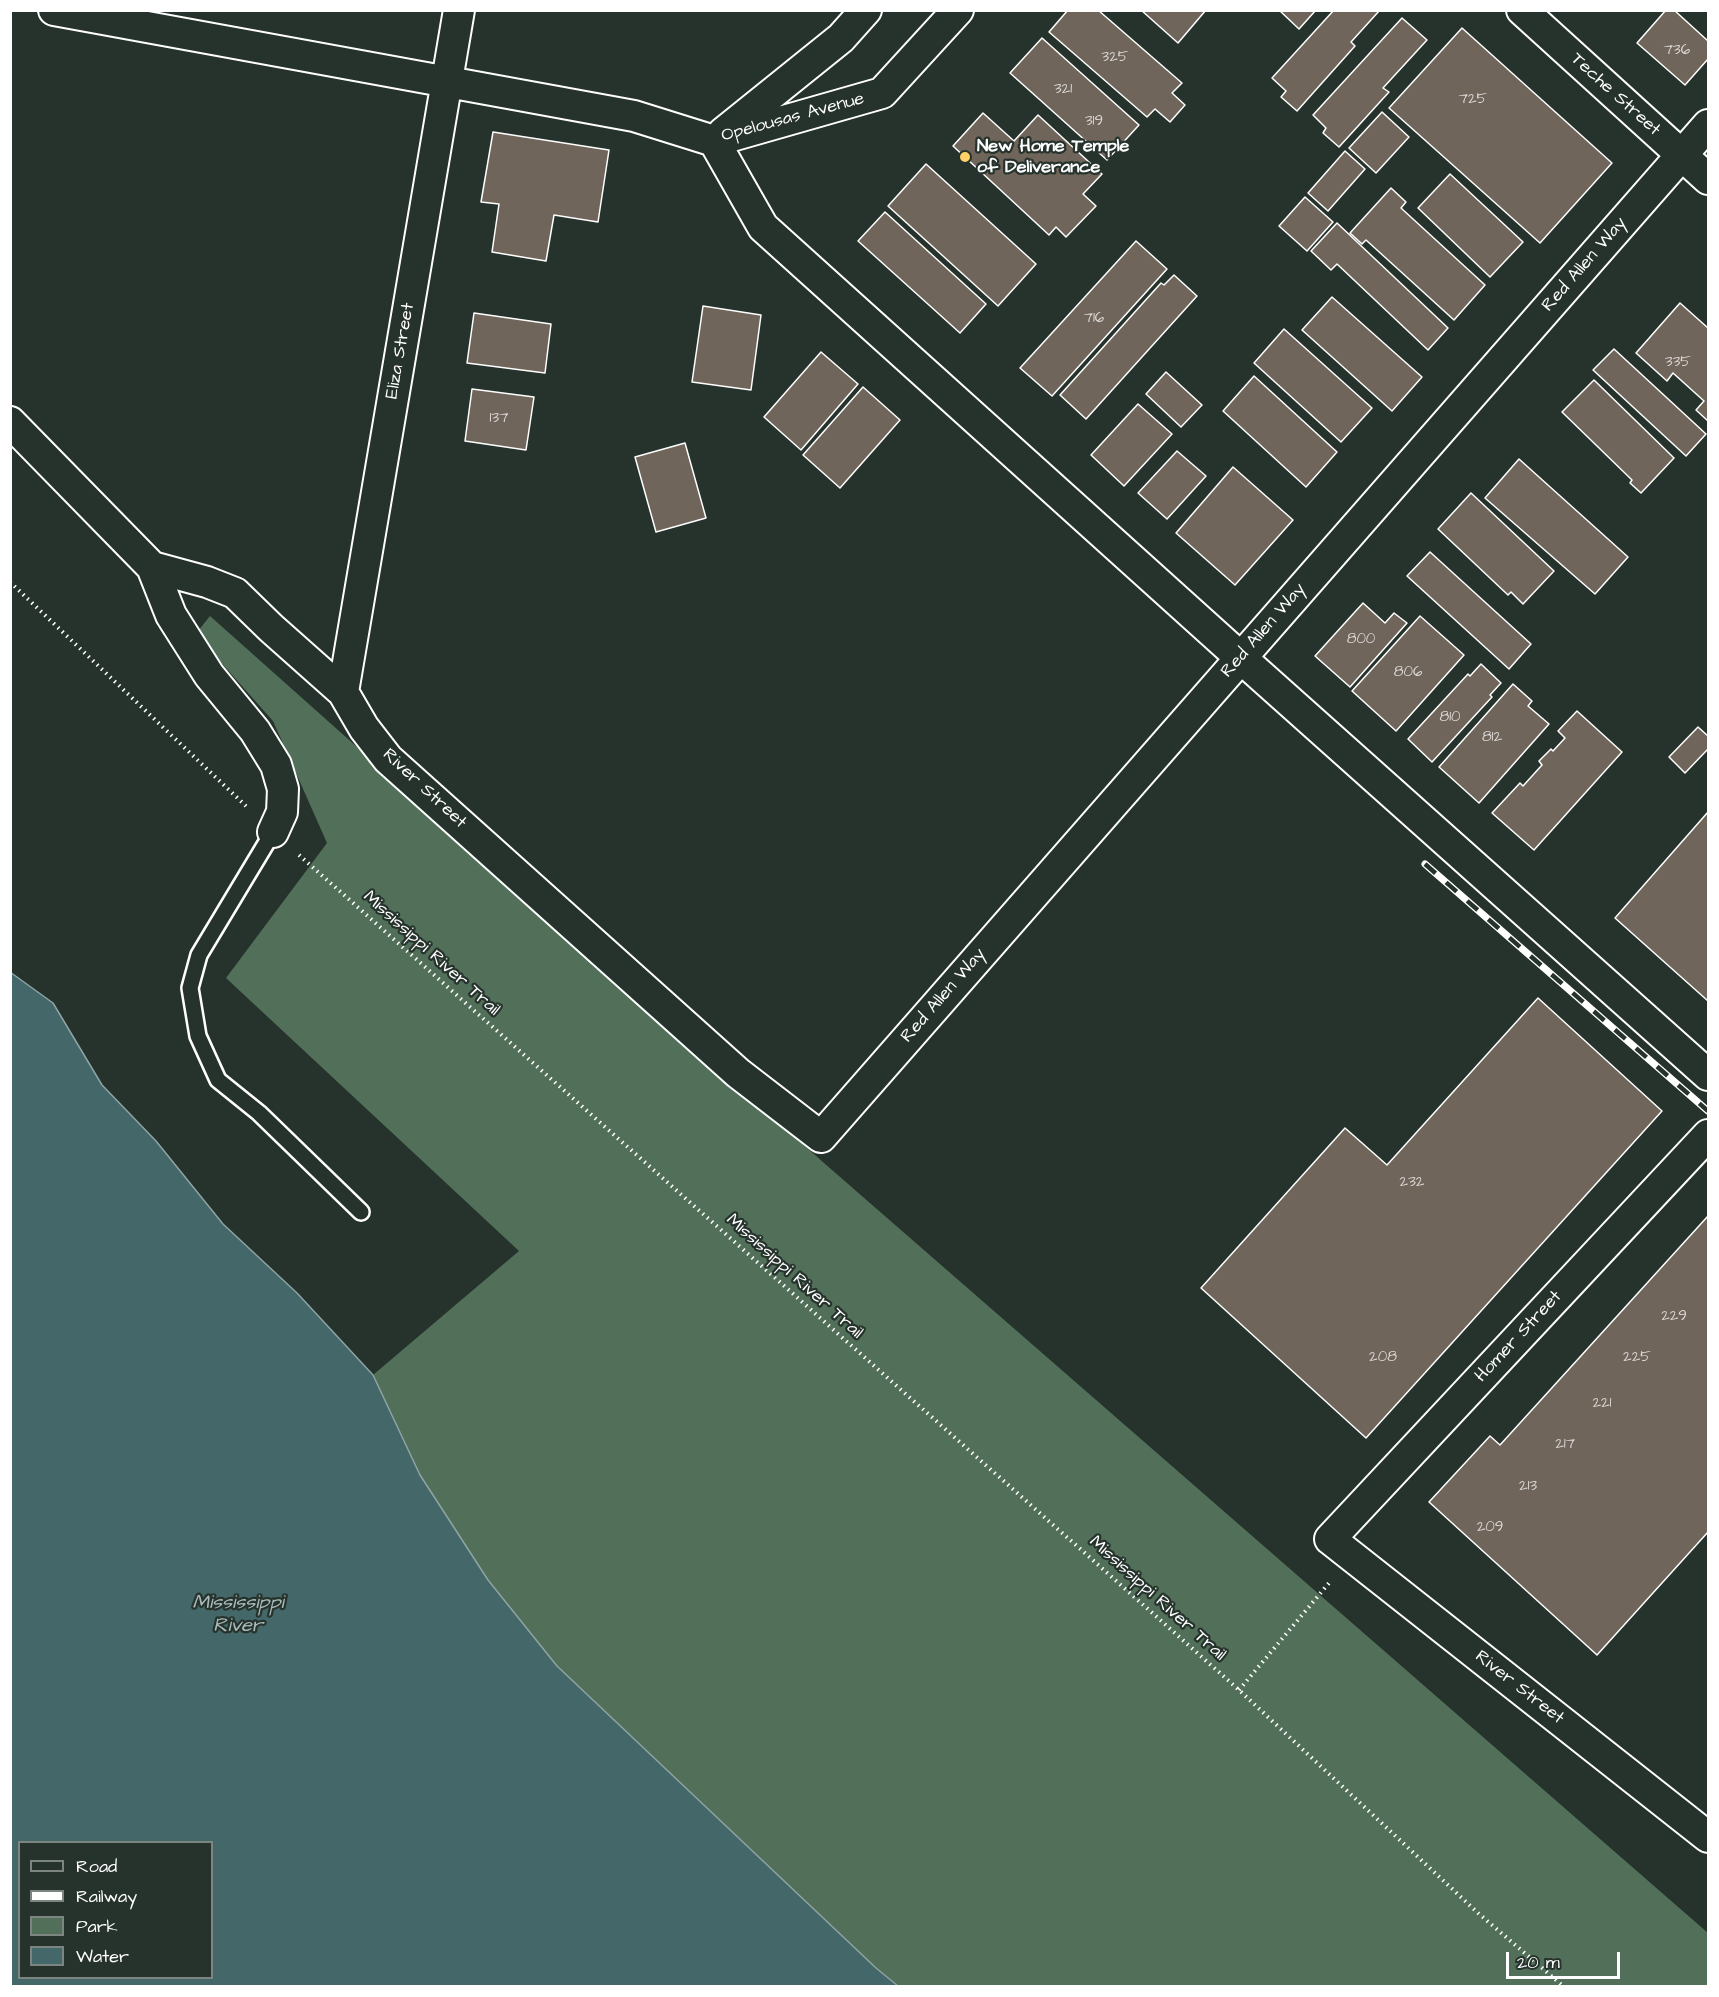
<!DOCTYPE html>
<html>
<head>
<meta charset="utf-8">
<style>
  body { margin:0 }
  #map { position:relative; width:1719px; height:1997px; overflow:hidden; background:#26332d; font-family:"Architects Daughter",sans-serif }
  canvas { display:block }
  .frame { position:absolute; inset:0; border:12px solid #fff; pointer-events:none }
  .legend { position:absolute; left:18px; top:1841px; width:195px; height:138px; box-sizing:border-box; background:#26332d; border:2px solid #7d8581; margin:0; padding:8px 10px; list-style:none; font-size:18px; color:#fff }
  .legend li { display:flex; align-items:center; gap:12px; height:30px }
  .legend b { width:30px; border:2px solid #7d8581 }
  .scale { position:absolute; left:1506px; top:1952px; width:114px; height:27px; box-sizing:border-box; border:3px solid #fff; border-top:0; padding-left:8px; font-size:18px; line-height:21px; white-space:nowrap; color:#fff; -webkit-text-stroke:4px #26332d; paint-order:stroke }
</style>
</head>
<body>
<div id="map">
<canvas width="1719" height="1997"></canvas>
<div class="frame"></div>
<ul class="legend">
<li><b style="height:8px;background:#26332d"></b>Road</li>
<li><b style="height:8px;background:#fff"></b>Railway</li>
<li><b style="height:16px;background:#527059"></b>Park</li>
<li><b style="height:16px;background:#446769"></b>Water</li>
</ul>
<div class="scale">20 m</div>
</div>
<script>
const g = document.querySelector('canvas').getContext('2d');
g.lineJoin = 'round';
function fill(path, color) {
  g.fillStyle = color;
  g.fill(path, 'evenodd');
}
function trace(path, color, width, dash) {
  g.strokeStyle = color;
  g.lineWidth = width;
  g.lineCap = dash ? 'butt' : 'round';
  g.setLineDash(dash || []);
  g.stroke(path);
}
function drawText(font, color, halo, rows, align = 'center') {
  g.font = font + ' "Architects Daughter",sans-serif';
  g.lineWidth = 4.5;
  g.setLineDash([]);
  g.textBaseline = 'middle';
  g.strokeStyle = halo;
  g.fillStyle = color;
  for (const [text, x, y, turn = 0] of rows) {
    g.save();
    g.translate(x, y);
    g.rotate((+turn || 0) * Math.PI / 180);
    g.textAlign = isNaN(turn) ? turn : align;
    if (halo) g.strokeText(text, 0, 0);
    g.fillText(text, 0, 0);
    g.restore();
  }
}
fill(new Path2D(`
  M210 616 824 1163 1708 1933V1986H899L876 1968 557 1666 488 1580 420 1475 373 1375 519 1251 226 978 327 843 273 721 210 650 198 631Z`), '#527059');
const water = new Path2D(`
  M10 972 53 1003 102 1085 156 1141 223 1224 297 1293 373 1375 420 1475 488 1580 557 1666 876 1968 898 1986H11ZM20 1842H212V1978H20Z`);
fill(water, '#446769');
trace(water, '#8fa4a5', 1.5);
const building = new Path2D(`
  M1068 10H1098L1182 83 1172 93 1185 105 1170 122 1155 109 1147 117 1049 32Z
  M1141 10H1206L1178 43Z
  M1279 10H1316L1299 29Z
  M1334 10H1380L1351 42 1355 46 1297 111 1281 97 1286 91 1272 78Z
  M1666 10H1674L1708 41V59L1685 85 1637 43Z
  M1402 18 1427 40 1383 88 1389 92 1339 147 1323 133 1326 128 1313 115Z
  M1462 28 1612 163 1540 243 1389 108Z
  M1042 38 1139 125 1107 160 1010 73Z
  M1382 112 1409 137 1376 173 1349 148Z
  M983 113 1014 141 1038 115 1102 174 1083 194 1096 206 1066 237 1056 227 1049 235 953 146Z
  M493 132 609 150 598 222 554 215 546 261 492 252 499 204 481 202Z
  M1345 151 1365 169 1328 211 1308 193Z
  M926 164 1036 264 998 306 888 206Z
  M1450 174 1523 242 1490 277 1418 208Z
  M1391 188 1406 202 1401 208 1485 285 1454 320 1366 240 1362 244 1350 233Z
  M1305 197 1333 222 1307 251 1279 226Z
  M885 212 986 304 960 333 858 241Z
  M1337 223 1448 328 1428 350 1337 264 1331 270 1311 251Z
  M1136 241 1167 269 1052 396 1020 368Z
  M1174 275 1197 296 1086 419 1060 395 1161 283 1164 285Z
  M1332 297 1422 377 1392 411 1302 330Z
  M1680 303 1708 328V421L1696 410 1704 401 1673 373 1667 381 1636 353Z
  M703 306 761 315 751 390 692 382Z
  M474 313 551 324 545 373 467 363Z
  M1284 329 1372 408 1341 442 1254 363Z
  M1614 349 1706 434 1686 456 1593 370Z
  M821 352 858 384 801 450 764 417Z
  M1166 372 1202 405 1181 427 1146 394Z
  M1254 376 1337 452 1306 487 1223 411Z
  M1594 380 1674 458 1641 493 1630 483 1632 480 1562 412Z
  M863 387 900 420 840 488 803 455Z
  M472 389 534 397 526 450 465 441Z
  M1138 404 1172 434 1124 486 1091 455Z
  M685 443 706 518 656 532 635 457Z
  M1177 451 1206 476 1167 519 1138 493Z
  M1519 459 1628 557 1595 594 1485 498Z
  M1233 467 1293 520 1235 585 1176 533Z
  M1471 493 1554 571 1523 604 1511 592 1508 595 1438 529Z
  M1430 552 1531 644 1509 669 1407 576Z
  M1363 603 1385 623 1394 613 1407 623 1350 687 1315 656Z
  M1420 616 1464 655 1396 731 1352 691Z
  M1481 664 1501 683 1490 695 1492 697 1432 762 1408 739 1468 674 1470 676Z
  M1513 684 1532 701 1528 706 1549 724 1479 803 1439 767Z
  M1577 711 1622 752 1534 850 1492 813 1520 783 1523 786 1542 765 1539 761 1551 749 1553 751 1565 738 1558 731Z
  M1698 727 1708 736V749L1685 773 1669 757Z
  M1708 812V1001L1615 918Z
  M1538 998 1662 1111 1366 1438 1201 1288 1345 1128 1387 1165Z
  M1708 1216V1532L1597 1655 1429 1502 1490 1436 1500 1445Z`);
fill(building, '#70655a');
trace(building, '#fff', 1.5);
const service = new Path2D(`
  M273 832 199 955 190 988 198 1036 218 1080 259 1113 361 1212`);
const minor = new Path2D(`
  M54 10 634 116 714 141 763 227 1241 658 1708 1075
  M1522 10 1708 179
  M723 133 841 38 866 10
  M714 141 882 93 958 10
  M10 422 152 567 207 582 235 593 271 628 343 692 364 728 388 759 738 1073 821 1137 1708 125
  M152 567 171 615 209 675 255 731 276 765 283 789 282 812 273 832
  M343 692 459 10
  M1708 1135 1330 1539 1708 1837`);
trace(service, '#fff', 20);
trace(minor, '#fff', 34);
trace(new Path2D(`
  M10 582 247 807
  M299 855 1239 1690 1478 1913 1563 1986
  M1239 1690 1329 1583`), '#fff', 4, [1.5, 4.5]);
trace(service, '#26332d', 15);
trace(minor, '#26332d', 30);
const rail = new Path2D(`
  M1425 864 1708 1111`);
trace(rail, '#fff', 7);
trace(rail, '#26332d', 4.5, [14]);
for (const [x, y, r, color] of [
  [965,157,6,"#ffd166"]
]) {
  const dot = new Path2D();
  dot.arc(x, y, r, 0, 2 * Math.PI);
  g.fillStyle = color;
  g.fill(dot);
  trace(dot, '#26332d', 2);
}
drawText('15px', '#dbd8d6', null, [
  ["736",1677,51],
  ["325",1115,58],
  ["321",1063,90],
  ["725",1473,100],
  ["319",1094,122],
  ["716",1094,319],
  ["335",1678,363],
  ["137",499,419],
  ["800",1361,640],
  ["806",1408,673],
  ["810",1450,718],
  ["812",1492,738],
  ["232",1412,1183],
  ["229",1674,1317],
  ["208",1383,1358],
  ["225",1637,1358],
  ["221",1602,1404],
  ["217",1565,1445],
  ["213",1528,1487],
  ["209",1490,1528]
]);
drawText('18px', '#fff', '#26332d', [
  ["Teche Street",1615,95,42],
  ["Opelousas Avenue",793,118,-15],
  ["Red Allen Way",1585,265,-49],
  ["Eliza Street",401,351,-80],
  ["Red Allen Way",1264,631,-49],
  ["River Street",424,789,43],
  ["Mississippi River Trail",431,954,42],
  ["Red Allen Way",944,996,-49],
  ["Mississippi River Trail",794,1277,42],
  ["Homer Street",1519,1337,-47],
  ["Mississippi River Trail",1157,1599,42],
  ["River Street",1519,1688,38]
]);
drawText('bold 18px', '#fff', '#26332d', [
  ["New Home Temple",977,147],
  ["of Deliverance",977,168]
], 'left');
drawText('italic 20px', '#abbbbc', '#26332d', [
  ["Mississippi",238,1604],
  ["River",238,1627]
]);
</script>
</body>
</html>
